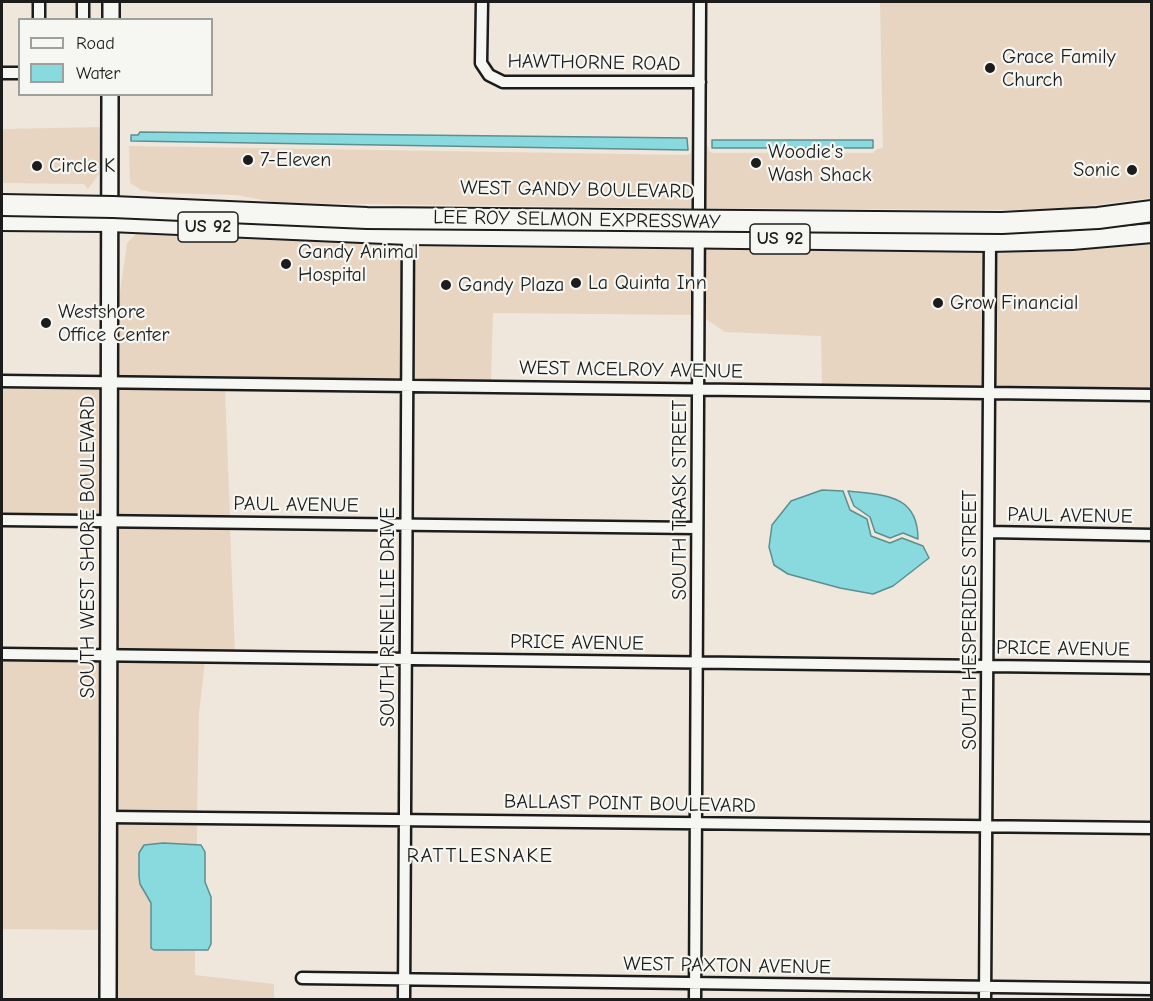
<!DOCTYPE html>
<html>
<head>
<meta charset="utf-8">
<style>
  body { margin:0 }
  #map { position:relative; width:1153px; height:1001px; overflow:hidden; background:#efe7dc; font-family:"Comic Neue",sans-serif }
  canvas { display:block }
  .frame { position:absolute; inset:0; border:3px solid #1c1c1c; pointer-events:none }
  .legend { position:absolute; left:18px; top:18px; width:195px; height:78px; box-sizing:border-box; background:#f6f6f2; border:2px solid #9f9f9c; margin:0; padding:8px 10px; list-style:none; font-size:18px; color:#1c1c1c }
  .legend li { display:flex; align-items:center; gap:12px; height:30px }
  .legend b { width:30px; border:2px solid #9f9f9c }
</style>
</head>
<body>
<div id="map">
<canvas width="1153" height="1001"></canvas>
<div class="frame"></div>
<ul class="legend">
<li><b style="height:8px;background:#f6f6f2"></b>Road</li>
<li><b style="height:16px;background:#88dadf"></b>Water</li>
</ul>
</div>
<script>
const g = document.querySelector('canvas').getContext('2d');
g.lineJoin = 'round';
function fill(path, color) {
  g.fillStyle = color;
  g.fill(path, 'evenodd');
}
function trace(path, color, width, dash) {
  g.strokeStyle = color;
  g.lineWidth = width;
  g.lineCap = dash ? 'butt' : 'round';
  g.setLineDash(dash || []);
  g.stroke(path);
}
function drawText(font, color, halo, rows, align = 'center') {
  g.font = font + ' "Comic Neue",sans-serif';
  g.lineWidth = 4.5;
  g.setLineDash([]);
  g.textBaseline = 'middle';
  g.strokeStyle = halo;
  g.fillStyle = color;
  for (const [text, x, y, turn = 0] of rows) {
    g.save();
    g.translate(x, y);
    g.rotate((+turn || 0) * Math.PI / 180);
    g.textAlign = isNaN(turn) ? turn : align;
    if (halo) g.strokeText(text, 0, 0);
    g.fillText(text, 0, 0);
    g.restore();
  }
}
fill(new Path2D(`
  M880 2H1151V198L1073 208 1013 210 704 208V146H708L709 151 712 153H873L877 149 883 148Z
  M102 127 99 174 88 189 84 184 2 183V129Z
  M692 145H694L693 208 279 203 236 195 157 193 141 190 130 183 129 146 688 155 691 153Z
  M186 231 403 240V379L115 376 116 320 127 243 137 233Z
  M413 240 693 244V315L493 313 491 381 413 379Z
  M1151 240V389L994 387 995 249Z
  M703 244 985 249 984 387 822 385 821 336 725 332 703 317Z
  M2 386 105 387 104 515 2 514Z
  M115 387 225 389 230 517 114 515Z
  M114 527 230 528 235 651 114 650Z
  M2 660 104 661 103 930 2 929Z
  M114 661 205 662 199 714 197 812 114 811Z
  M114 823 197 824V845L151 844 139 876 140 884 151 903V948L154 950 195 951V975L274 984V999L113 1000Z`), '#e7d5c2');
const water = new Path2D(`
  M140 132 687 138 688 150 131 141V135H138Z
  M712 140H873V148H712Z
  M822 490 843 491 850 510 867 519 871 536 890 543 902 538 923 546 929 558 893 586 873 594 840 588 788 574 774 565 769 547 772 525 791 501Z
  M848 491C884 495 918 494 918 539L903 533 890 538 875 532 870 517 854 506Z
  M163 843 201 845 205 852V882L211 897V944L208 950H154L151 948V903L140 884 139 876V853L144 845Z`);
fill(water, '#88dadf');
trace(water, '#5d8e91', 1.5);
const street = new Path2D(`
  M482 2 481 63 489 75 503 82H700
  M39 20V2
  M83 20V2
  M2 73H20
  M2 381 1152 395
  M2 520 697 528
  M988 532 1152 535
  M2 654 1152 668
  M108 817 1152 828
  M302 978 1152 989
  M404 1000 408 235
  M695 1000 700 2
  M985 1000 990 242`);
const secondary = new Path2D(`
  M111 20V2
  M108 1000 110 94`);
const primary = new Path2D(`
  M2 221 110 222 408 235 990 242 1072 240 1152 233`);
trace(street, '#1c1c1c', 15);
trace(secondary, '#1c1c1c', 20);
trace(primary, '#1c1c1c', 22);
trace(street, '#f6f6f2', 10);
trace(secondary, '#f6f6f2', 15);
trace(primary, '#f6f6f2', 18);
const highwayBridge = new Path2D(`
  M2 205 113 207 367 218 1002 223 1098 218 1152 211`);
trace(highwayBridge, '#1c1c1c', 24, []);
trace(highwayBridge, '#f6f6f2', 20);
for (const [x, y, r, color] of [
  [990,68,6,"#1c1c1c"],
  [248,160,6,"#1c1c1c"],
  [756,163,6,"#1c1c1c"],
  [37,166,6,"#1c1c1c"],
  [1132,170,6,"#1c1c1c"],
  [286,264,6,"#1c1c1c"],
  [576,283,6,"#1c1c1c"],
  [446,285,6,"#1c1c1c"],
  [938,303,6,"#1c1c1c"],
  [46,323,6,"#1c1c1c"]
]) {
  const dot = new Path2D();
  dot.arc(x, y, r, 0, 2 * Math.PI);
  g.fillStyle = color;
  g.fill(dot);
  trace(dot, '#f6f6f2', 2);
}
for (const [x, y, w] of [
  [208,227,60],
  [780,239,60]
]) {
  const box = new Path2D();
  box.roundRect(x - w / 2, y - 15, w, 30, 4.5);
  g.fillStyle = '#f6f6f2';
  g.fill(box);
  trace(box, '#1c1c1c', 1.5);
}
drawText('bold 18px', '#1c1c1c', null, [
  ["US 92",208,227],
  ["US 92",780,239]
]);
drawText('20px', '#1c1c1c', '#f6f6f2', [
  ["Grace Family",1002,57],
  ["Church",1002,80],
  ["Woodie's",768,152],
  ["Wash Shack",768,175],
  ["7-Eleven",260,160],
  ["Circle K",49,166],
  ["Sonic",1120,170,"right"],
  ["Gandy Animal",298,252],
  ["Hospital",298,275],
  ["La Quinta Inn",588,283],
  ["Gandy Plaza",458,285],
  ["Grow Financial",950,303],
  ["Westshore",58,312],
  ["Office Center",58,335]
], 'left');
drawText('20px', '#1c1c1c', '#f6f6f2', [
  ["HAWTHORNE ROAD",594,63,1],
  ["WEST GANDY BOULEVARD",577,190,1],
  ["LEE ROY SELMON EXPRESSWAY",577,220,1],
  ["WEST MCELROY AVENUE",631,370,1],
  ["SOUTH TRASK STREET",680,500,-90],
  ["PAUL AVENUE",296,505,1],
  ["PAUL AVENUE",1070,516,1],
  ["SOUTH WEST SHORE BOULEVARD",88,547,-90],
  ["SOUTH RENELLIE DRIVE",388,617,-90],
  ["SOUTH HESPERIDES STREET",970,620,-90],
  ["PRICE AVENUE",577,643,1],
  ["PRICE AVENUE",1063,649,1],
  ["BALLAST POINT BOULEVARD",630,804,1],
  ["WEST PAXTON AVENUE",727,966,1]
]);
g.letterSpacing = '1.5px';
drawText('21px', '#1c1c1c', '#f6f6f2', [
  ["RATTLESNAKE",480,856]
]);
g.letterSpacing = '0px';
</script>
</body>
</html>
